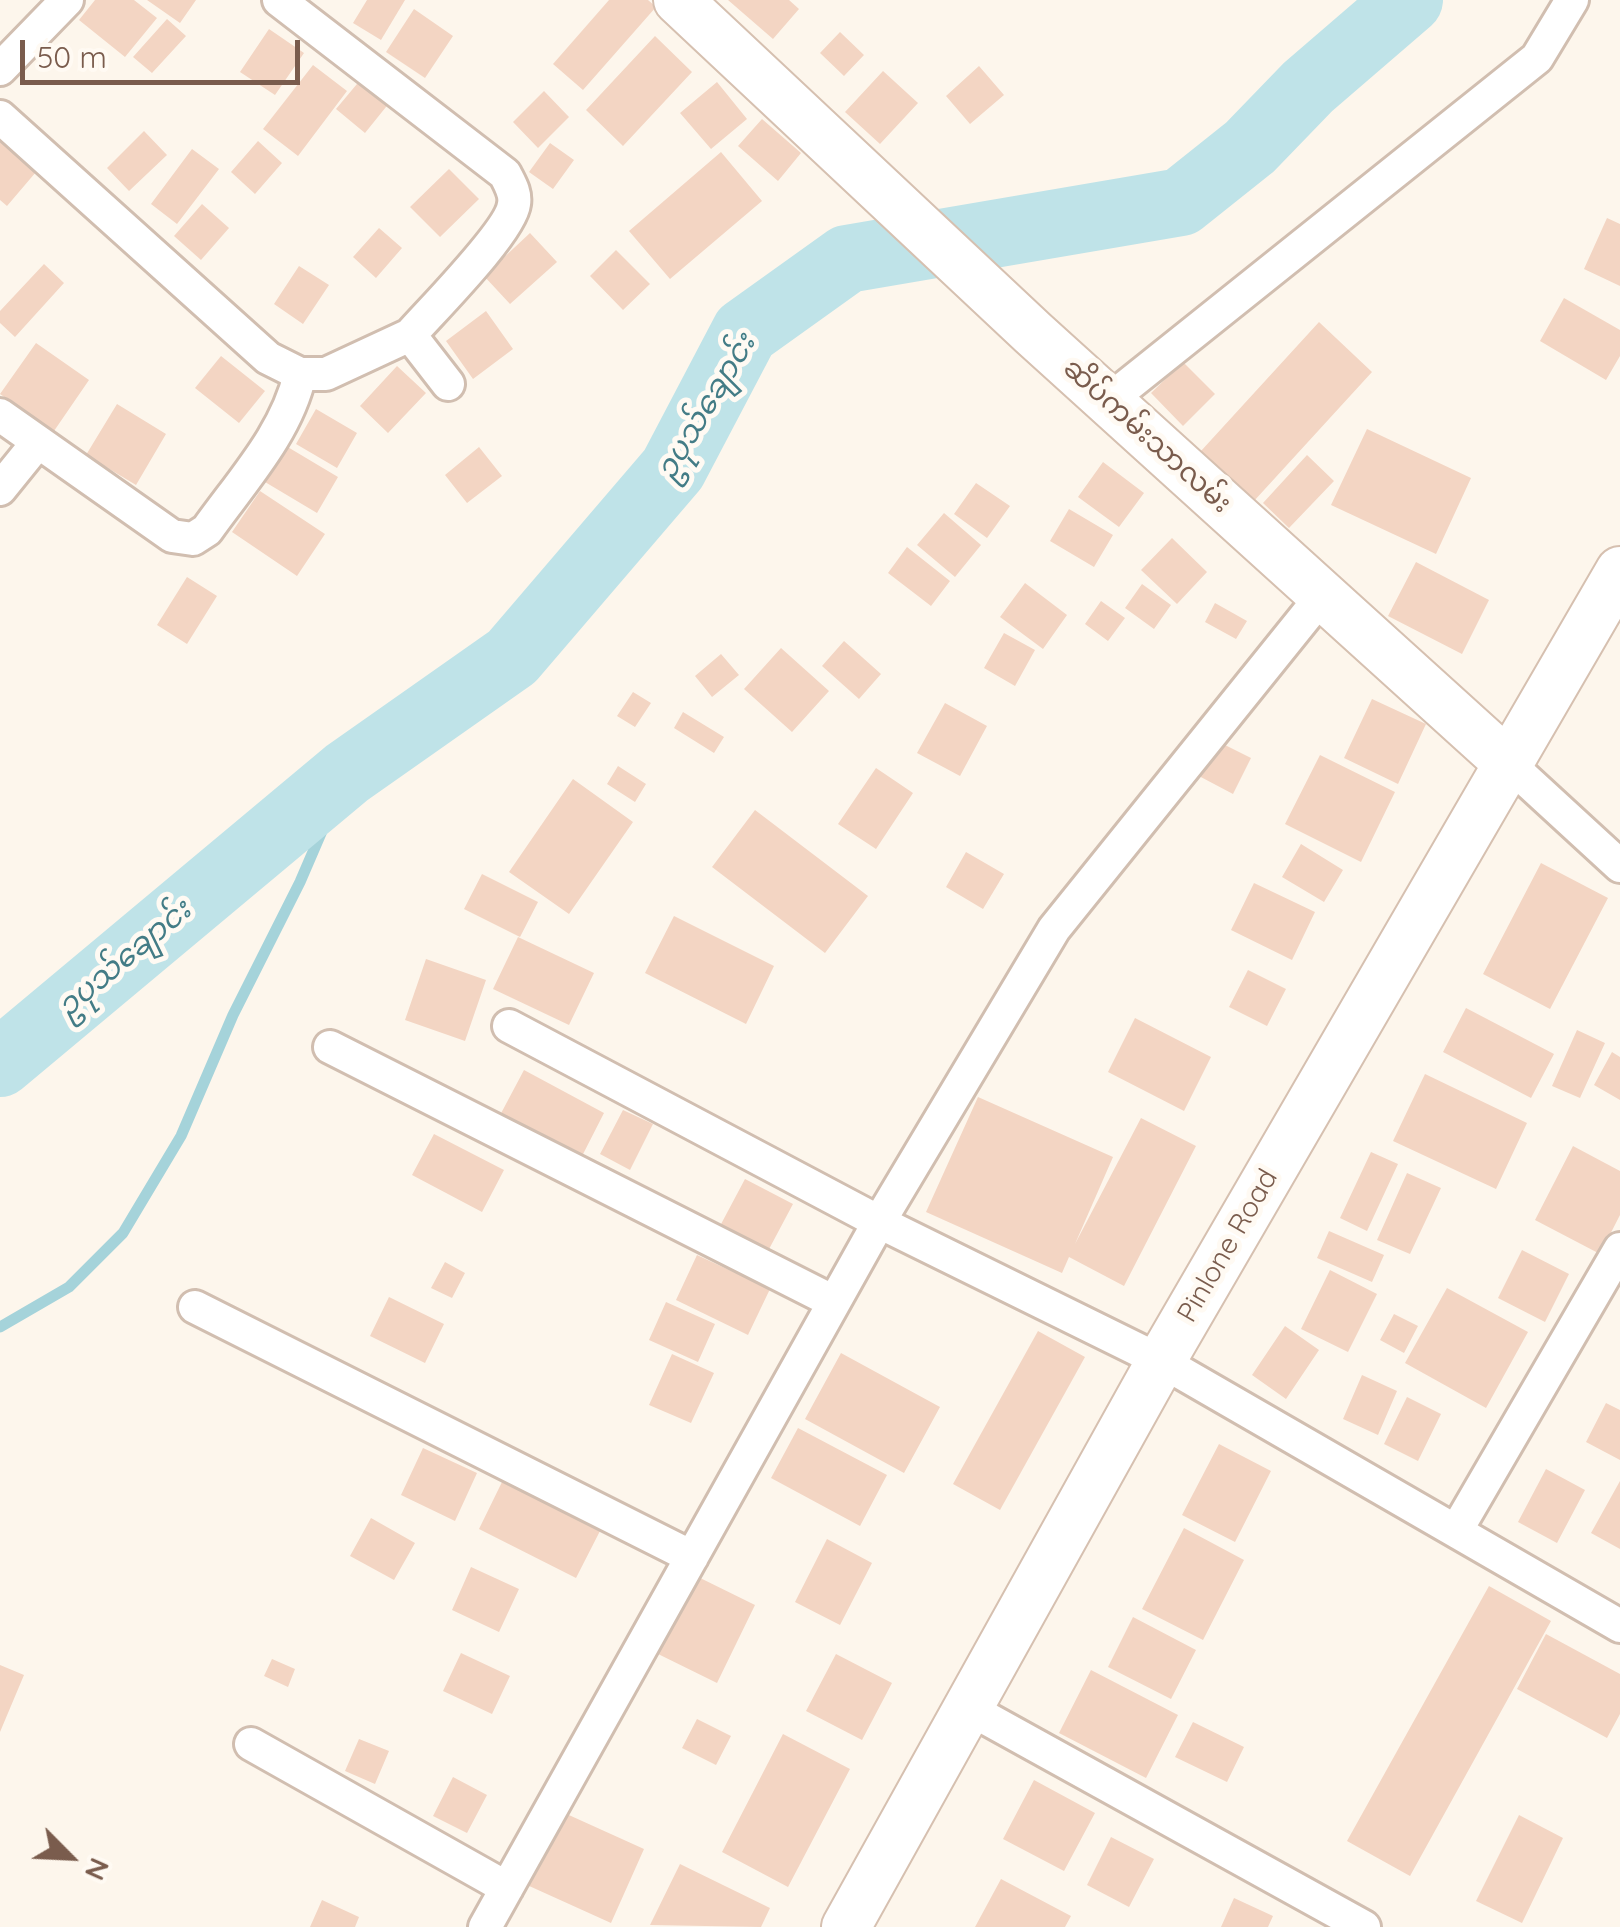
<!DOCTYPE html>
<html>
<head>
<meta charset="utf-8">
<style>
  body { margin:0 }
  #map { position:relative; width:1620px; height:1927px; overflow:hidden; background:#fdf6ec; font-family:Quicksand,sans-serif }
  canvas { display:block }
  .north { position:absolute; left:20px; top:1807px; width:100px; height:100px; -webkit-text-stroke:8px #fffaf3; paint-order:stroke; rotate:114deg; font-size:28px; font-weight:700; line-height:40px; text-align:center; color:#7a5c4d }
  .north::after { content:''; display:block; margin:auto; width:35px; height:45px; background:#7a5c4d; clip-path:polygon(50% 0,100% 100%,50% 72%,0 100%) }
  .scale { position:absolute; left:20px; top:40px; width:280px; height:45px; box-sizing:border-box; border:5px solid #7a5c4d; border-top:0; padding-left:12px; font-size:30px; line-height:35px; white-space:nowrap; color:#7a5c4d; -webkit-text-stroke:8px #fffaf3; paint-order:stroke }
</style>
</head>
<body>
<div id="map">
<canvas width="1620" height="1927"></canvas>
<div class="north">N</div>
<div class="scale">50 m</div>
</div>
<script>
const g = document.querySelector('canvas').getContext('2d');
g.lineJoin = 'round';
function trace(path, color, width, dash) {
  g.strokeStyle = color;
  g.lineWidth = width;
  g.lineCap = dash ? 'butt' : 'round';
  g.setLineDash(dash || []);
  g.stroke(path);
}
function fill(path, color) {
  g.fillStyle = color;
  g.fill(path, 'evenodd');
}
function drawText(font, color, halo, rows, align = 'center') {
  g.font = font + ' Quicksand,"Noto Sans Myanmar",sans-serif';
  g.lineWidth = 10;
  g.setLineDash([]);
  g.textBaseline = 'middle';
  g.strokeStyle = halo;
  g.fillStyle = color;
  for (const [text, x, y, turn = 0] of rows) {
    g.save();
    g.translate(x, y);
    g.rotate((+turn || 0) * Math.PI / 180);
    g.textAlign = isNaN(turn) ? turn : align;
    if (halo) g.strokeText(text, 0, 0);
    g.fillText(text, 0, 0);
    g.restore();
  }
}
trace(new Path2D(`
  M0 1327 69 1287 123 1233 181 1136 233 1015 300 882 347 773`), '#a5d3da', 11);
trace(new Path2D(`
  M0 1063 347 773 512 657 673 469 745 332 847 259 1181 202 1250 147 1308 87 1409 0`), '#bfe3e8', 68);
fill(new Path2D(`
  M95 0H134L157 18 125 57 79 20Z
  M147 0H196L180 23Z
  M367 0H405L381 40 353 23Z
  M609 0H648L656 7 583 90 553 64Z
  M728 0H789L799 9 773 39Z
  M414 9 453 36 425 78 386 52Z
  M167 19 186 36 152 73 133 57Z
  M269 29 304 53 275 95 240 72Z
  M840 32 864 55 844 76 820 53Z
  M655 36 692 72 623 146 586 110Z
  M313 65 347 91 298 156 263 129Z
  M979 66 1004 95 970 124 946 96Z
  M883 71 918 103 880 144 845 112Z
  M362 78 390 102 365 133 336 109Z
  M717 82 747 119 711 149 680 113Z
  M544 91 569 117 538 148 513 122Z
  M762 119 801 153 778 181 738 146Z
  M144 131 167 155 129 191 107 168Z
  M0 140 36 172 7 206 0 200Z
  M258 141 282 163 255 194 231 172Z
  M550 143 574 160 553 189 529 172Z
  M192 149 219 169 177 224 151 204Z
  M721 152 762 201 670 279 629 231Z
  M449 169 479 199 440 237 410 207Z
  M202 204 229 228 201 260 174 236Z
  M1607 218 1620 224V286L1584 269Z
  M379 228 402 248 376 278 353 257Z
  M530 233 557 262 510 304 484 276Z
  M616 250 650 284 623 310 590 276Z
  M44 264 64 283 15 337 0 323V311Z
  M299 266 329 285 303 324 274 304Z
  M1564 298 1620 330V356L1606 380 1540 341Z
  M486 311 513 349 473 379 446 341Z
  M1319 322 1372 372 1243 513 1190 463Z
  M36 343 89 380 54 431 0 394Z
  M221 356 265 391 239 423 195 388Z
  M1183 362 1215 394 1183 426 1151 393Z
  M397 366 426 393 388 433 360 406Z
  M117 404 166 434 136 485 86 455Z
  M316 409 357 433 337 468 296 444Z
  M1367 429 1471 478 1436 554 1331 505Z
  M286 446 338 477 317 513 265 482Z
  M479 447 502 476 467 503 445 475Z
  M1307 455 1334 481 1289 528 1263 503Z
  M1103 462 1144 493 1119 527 1078 497Z
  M976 483 1010 506 987 538 954 514Z
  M260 491 325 534 297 576 232 532Z
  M1069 509 1113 535 1094 567 1050 541Z
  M944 513 981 545 955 577 917 545Z
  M1172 538 1207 572 1177 604 1141 570Z
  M907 547 950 581 931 606 888 573Z
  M1416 562 1489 600 1462 654 1388 616Z
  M187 577 217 596 187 644 157 625Z
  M1025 583 1067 615 1043 649 1000 617Z
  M1142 584 1171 605 1154 629 1125 608Z
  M1101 601 1125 618 1108 641 1085 624Z
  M1215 603 1247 621 1236 639 1205 622Z
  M1004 633 1035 650 1015 686 984 668Z
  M844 641 881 674 859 699 822 666Z
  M781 648 829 691 792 732 744 689Z
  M721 654 739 675 712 697 695 676Z
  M633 692 651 703 635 727 617 716Z
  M1372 699 1426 724 1398 784 1344 758Z
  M945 703 987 726 960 776 917 753Z
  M683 712 724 737 714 753 674 728Z
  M1215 740 1251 758 1233 794 1197 775Z
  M1320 755 1395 792 1361 862 1285 824Z
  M618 766 646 784 635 802 607 784Z
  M876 768 913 793 876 849 838 824Z
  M573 779 633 822 569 914 509 872Z
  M755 810 868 896 825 953 712 867Z
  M1301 844 1343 870 1324 902 1282 877Z
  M966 852 1004 874 983 909 946 887Z
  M1541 863 1608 898 1550 1009 1483 974Z
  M482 874 538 902 520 937 464 909Z
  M1254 883 1315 912 1292 960 1231 930Z
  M674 916 774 966 746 1024 645 973Z
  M518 937 594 973 569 1025 493 989Z
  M426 959 486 980 465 1041 405 1020Z
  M1248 970 1286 989 1267 1026 1229 1007Z
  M1466 1008 1554 1054 1531 1098 1443 1052Z
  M1135 1018 1211 1057 1184 1111 1108 1072Z
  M1577 1030 1605 1043 1580 1098 1552 1086Z
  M1612 1052 1620 1057V1100L1594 1085Z
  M524 1070 604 1113 579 1162 498 1119Z
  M1425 1074 1527 1123 1496 1189 1393 1141Z
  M978 1097 1113 1157 1075 1244 1141 1118 1196 1146 1124 1286 1069 1257 1062 1273 926 1212Z
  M623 1110 653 1124 630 1170 600 1154Z
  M434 1134 504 1170 482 1212 412 1175Z
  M1573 1146 1620 1171V1215L1600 1254 1535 1220Z
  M1371 1152 1398 1164 1367 1231 1340 1218Z
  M1407 1173 1441 1188 1410 1254 1377 1240Z
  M745 1179 793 1204 768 1251 720 1226Z
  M1329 1231 1384 1255 1372 1282 1317 1258Z
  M1522 1250 1569 1274 1545 1322 1498 1298Z
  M697 1255 770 1289 748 1335 676 1300Z
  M445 1262 465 1273 452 1298 431 1288Z
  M1330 1270 1377 1294 1348 1352 1301 1329Z
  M1447 1288 1528 1332 1486 1408 1405 1363Z
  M389 1297 444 1324 425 1363 370 1336Z
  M666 1302 715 1324 698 1362 649 1340Z
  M1394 1314 1418 1326 1404 1353 1380 1340Z
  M1285 1326 1319 1350 1286 1399 1252 1375Z
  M1038 1331 1085 1357 1000 1510 953 1484Z
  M841 1353 940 1407 904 1473 805 1419Z
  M672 1354 714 1373 691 1423 649 1405Z
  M1362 1375 1397 1391 1378 1435 1343 1419Z
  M1407 1397 1441 1414 1418 1461 1384 1444Z
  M1606 1403 1620 1410V1460L1586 1442Z
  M798 1428 887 1475 860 1526 771 1478Z
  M1219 1444 1271 1471 1235 1542 1182 1515Z
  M423 1448 477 1473 455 1521 401 1495Z
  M1546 1469 1585 1490 1557 1543 1518 1522Z
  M1620 1481V1549L1591 1533Z
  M502 1482 600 1531 576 1578 479 1529Z
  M371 1518 415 1543 394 1580 350 1556Z
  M1184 1528 1244 1560 1203 1640 1142 1609Z
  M827 1539 872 1563 840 1625 795 1602Z
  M471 1567 519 1589 499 1632 452 1610Z
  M690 1573 755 1605 717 1683 652 1651Z
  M1489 1586 1551 1621 1410 1876 1347 1841Z
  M1133 1617 1196 1650 1171 1699 1108 1667Z
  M1546 1634 1620 1674V1714L1607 1738 1517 1689Z
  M461 1653 510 1676 492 1714 443 1691Z
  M836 1654 892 1683 862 1740 806 1711Z
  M272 1659 295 1669 288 1687 264 1676Z
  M0 1665 24 1675 0 1732Z
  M1091 1670 1178 1715 1146 1778 1059 1733Z
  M697 1719 731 1736 716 1765 682 1748Z
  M1193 1722 1244 1747 1227 1782 1175 1757Z
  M783 1734 850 1769 788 1887 722 1852Z
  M359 1739 389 1751 375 1784 345 1771Z
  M453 1777 487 1795 467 1833 433 1816Z
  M1034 1780 1095 1813 1064 1871 1003 1839Z
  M560 1811 644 1849 611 1923 527 1885Z
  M1519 1815 1563 1838 1522 1923 1476 1901Z
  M1111 1837 1154 1859 1129 1907 1087 1885Z
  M680 1864 770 1908 761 1927 650 1925Z
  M1001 1879 1071 1916 1065 1927H975Z
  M1234 1898 1273 1916 1268 1927H1221Z
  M322 1900 359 1917 355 1927H310Z`), '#f3d5c3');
const street = new Path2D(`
  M279 0 505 174C510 184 516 193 514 204 511 231 431 311 410 335
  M0 69 67 0
  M0 117 268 358 300 374H326L410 335 448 384
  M1108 401 1537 58 1572 0
  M0 415 172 536 193 539 207 530C241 482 287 433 300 374
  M0 489 38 442
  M1509 764 1620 866
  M509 1026 879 1222 1161 1361 1620 1626
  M330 1047 834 1302
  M195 1307 692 1557
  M1456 1531 1620 1249
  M966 1707 1364 1927
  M251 1744 507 1888
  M485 1927 879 1222 1054 929 1322 596`);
const secondary = new Path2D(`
  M678 0 1033 333 1509 764
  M846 1927 1161 1361 1620 571`);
trace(street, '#d1beb0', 38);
trace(secondary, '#d6c0b0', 52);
trace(street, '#fff', 32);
trace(secondary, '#fff', 48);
drawText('28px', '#7a5c4d', '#fffaf3', [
  ["ဆိပ်ကမ်းသာလမ်း",1147,436,42],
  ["Pinlone Road",1228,1246,-60]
]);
drawText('italic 30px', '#437c86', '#fffaf3', [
  ["ဥပုသ်ချောင်း",706,407,-59],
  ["ဥပုသ်ချောင်း",124,959,-40]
]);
</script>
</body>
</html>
